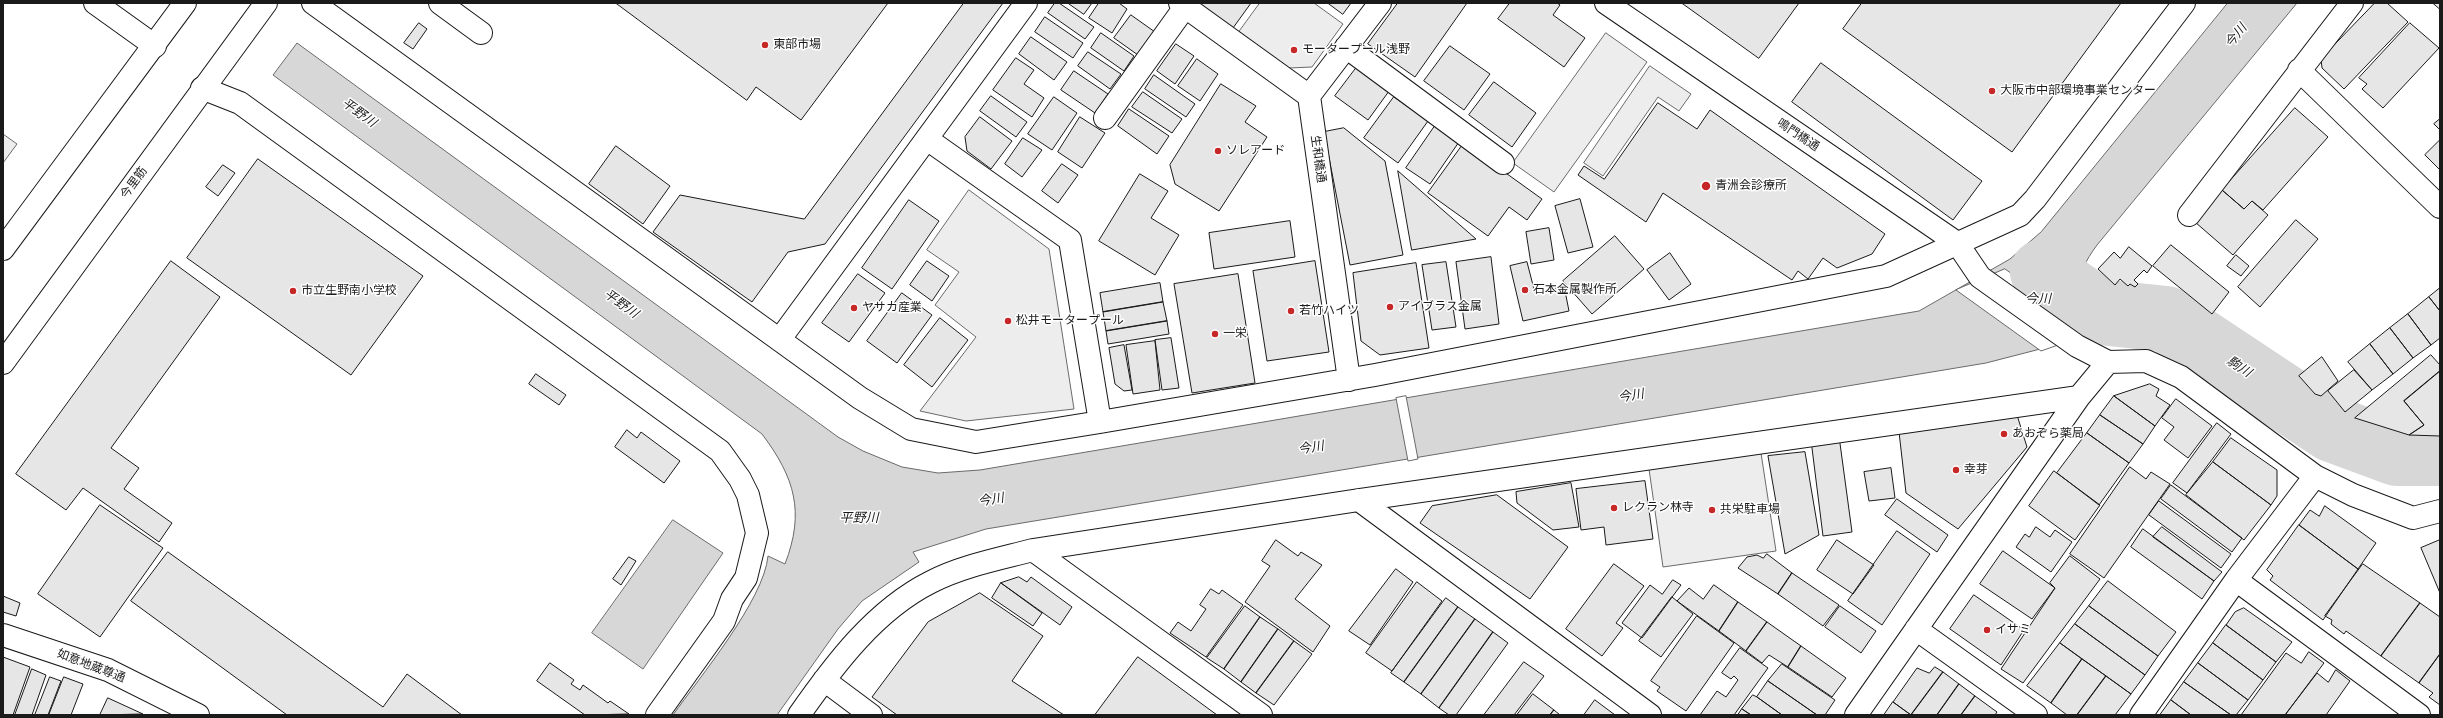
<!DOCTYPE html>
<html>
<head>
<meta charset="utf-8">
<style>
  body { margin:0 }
  #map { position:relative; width:2443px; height:718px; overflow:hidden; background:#fff; font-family:"PT Sans Narrow",sans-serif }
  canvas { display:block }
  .frame { position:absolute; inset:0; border:4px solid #1a1a1a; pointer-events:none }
</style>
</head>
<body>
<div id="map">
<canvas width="2443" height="718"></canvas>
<div class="frame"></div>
</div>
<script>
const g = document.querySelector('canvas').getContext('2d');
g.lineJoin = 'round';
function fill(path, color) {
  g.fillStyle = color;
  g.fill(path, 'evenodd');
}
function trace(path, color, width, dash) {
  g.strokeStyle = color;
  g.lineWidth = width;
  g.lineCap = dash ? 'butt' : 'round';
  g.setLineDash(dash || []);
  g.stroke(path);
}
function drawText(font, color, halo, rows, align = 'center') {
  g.font = font + ' "PT Sans Narrow","Noto Sans JP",sans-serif';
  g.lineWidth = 3;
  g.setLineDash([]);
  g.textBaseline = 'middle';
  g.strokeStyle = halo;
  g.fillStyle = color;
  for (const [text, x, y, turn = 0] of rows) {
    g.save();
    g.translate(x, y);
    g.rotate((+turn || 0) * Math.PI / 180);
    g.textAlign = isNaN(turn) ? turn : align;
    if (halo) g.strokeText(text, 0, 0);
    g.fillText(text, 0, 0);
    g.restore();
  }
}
const built = new Path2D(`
  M1260 3H1314L1343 24 1312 67 1289 68 1239 32Z
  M1606 33 1647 62 1554 192 1513 163Z
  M1650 66 1691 94 1679 111 1658 97 1603 176 1584 163Z
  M3 134 17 144 3 163Z
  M969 190 1049 249 1074 409 966 421 920 411 976 337 935 305 959 272 927 250Z
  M1761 453 1776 551 1663 567 1649 469Z`);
fill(built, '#ededed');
trace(built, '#6a6a6a', 1);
const water = new Path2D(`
  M2228 3H2297L2097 245C2072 279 2080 286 2114 306L2117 322 2048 347 1986 363 986 529 913 552 919 562 862 601 838 629 777 715H673C699 678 764 600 768 556L785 564C805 512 795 478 762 434L273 75 297 43 838 437 863 451 902 467 938 473 980 470 1919 311 2010 259 2041 232Z
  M673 520 723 553 643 669 592 633Z`);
fill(water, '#d7d7d7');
trace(water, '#6a6a6a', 1);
const pier = new Path2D(`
  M2005 269 2095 332 2041 351 1956 290Z
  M1406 396 1418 459 1408 461 1396 398Z`);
fill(pier, '#fff');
trace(pier, '#6a6a6a', 1);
trace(new Path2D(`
  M2043 272 2100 312 2166 319 2332 429 2397 453H2440`), '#d7d7d7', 66);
const building = new Path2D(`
  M616 3H888L801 120 756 87 747 100Z
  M964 3H1003L825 244 788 252 752 302 653 232 680 195 804 219Z
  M1055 3H1059L1094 27 1085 39 1048 13Z
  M1068 3H1092L1084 14Z
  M1099 3H1119L1127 9 1112 33 1089 18Z
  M1198 3H1251L1233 28Z
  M1328 3H1351L1343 14Z
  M1398 3H1467L1415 77 1368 44Z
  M1510 3H1557L1560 5 1553 15 1585 38 1564 67 1498 19Z
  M1682 3H1799L1759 58Z
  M1862 3H2121L2012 152 1843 29Z
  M2375 3H2387L2408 22 2344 89 2322 68 2321 59Z
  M2433 3H2440V9Z
  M1131 15 1155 32 1138 55 1114 38Z
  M1045 17 1083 43 1073 58 1035 32Z
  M419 23 427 29 413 49 404 43Z
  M2410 23 2439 48 2383 108 2362 89 2367 84 2359 78Z
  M1101 33 1134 56 1124 71 1091 48Z
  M1031 37 1067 62 1054 80 1019 54Z
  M1176 44 1194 56 1175 84 1157 71Z
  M1450 46 1490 74 1464 110 1424 81Z
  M1088 52 1121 74 1110 89 1078 66Z
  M1016 58 1034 70 1024 84 1044 98 1032 117 993 90Z
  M1197 59 1218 74 1200 101 1178 86Z
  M1360 63 1392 87 1368 120 1335 96Z
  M1821 63 1982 181 1953 220 1792 102Z
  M1074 71 1108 94 1095 113 1061 90Z
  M1154 75 1195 104 1186 117 1145 89Z
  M1494 82 1536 113 1512 147 1469 115Z
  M1221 84 1256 106 1245 122 1267 137 1219 211 1175 184 1170 165Z
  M1143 92 1182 119 1172 133 1132 107Z
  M991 96 1027 122 1016 137 980 111Z
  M1054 97 1077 113 1052 150 1028 134Z
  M1394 97 1428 121 1398 163 1364 138Z
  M1658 103 1697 129 1710 110 1885 234 1872 254 1837 268 1823 258 1808 279 1798 271 1792 280 1663 193 1646 222 1578 175 1584 166 1604 179Z
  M2295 108 2328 137 2263 210 2252 201 2244 209 2222 190Z
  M1129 109 1169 136 1157 154 1118 126Z
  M980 117 1012 141 991 169 967 151 965 137Z
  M1080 117 1105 133 1082 168 1058 152Z
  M2440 119V130L2434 124Z
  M1437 123 1461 139 1430 184 1406 168Z
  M1344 128 1385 161 1403 255 1350 265 1324 132Z
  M1023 138 1042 150 1022 177 1005 164Z
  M2440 140V170L2425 155Z
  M1464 143 1542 199 1527 220 1509 207 1488 236 1428 193Z
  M616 146 670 186 643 224 589 184Z
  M258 159 423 276 351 375 187 258Z
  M1062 164 1078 175 1058 203 1042 191Z
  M223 165 235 173 218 196 206 187Z
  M1398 171 1476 239 1412 250Z
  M1140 174 1168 191 1151 218 1179 235 1155 275 1099 241Z
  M2222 190 2244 209 2252 201 2268 215 2233 255 2195 222Z
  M1580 199 1593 247 1568 253 1555 206Z
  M909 200 939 221 892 289 862 268Z
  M2296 220 2318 239 2260 307 2238 287Z
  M1290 221 1295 257 1214 269 1209 233Z
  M1549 228 1554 260 1531 264 1526 232Z
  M1615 236 1644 269 1592 314 1563 281Z
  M2171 245 2229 292 2212 314 2153 266Z
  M2129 247 2152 266 2147 273 2144 270 2134 280 2138 284 2135 287 2130 284 2128 286 2120 279 2115 285 2098 269 2114 252 2120 258Z
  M1670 253 1691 284 1669 300 1647 270Z
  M2236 255 2249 266 2241 276 2227 266Z
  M1491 257 1499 324 1465 329 1456 262Z
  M171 261 220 297 111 448 139 468 124 489 172 523 159 542 83 488 66 510 16 474Z
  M927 261 949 276 932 301 910 285Z
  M1315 261 1329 352 1267 361 1253 271Z
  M1446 262 1456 327 1432 330 1422 265Z
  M1527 262 1535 293 1564 286 1569 311 1523 321 1510 266Z
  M1416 263 1429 348 1380 355 1361 341 1353 273Z
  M858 274 885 293 849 342 822 323Z
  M1238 274 1255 383 1192 393 1174 284Z
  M1160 283 1163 302 1103 312 1100 293Z
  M2440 288V311L2429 297Z
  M902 293 932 315 897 363 867 341Z
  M2429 297 2440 311V338L2431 345 2408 314Z
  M1163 302 1167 321 1106 331 1103 312Z
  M2408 314 2431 345 2413 358 2390 328Z
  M940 318 968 340 932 387 904 365Z
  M1167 321 1169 334 1108 344 1106 331Z
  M2390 328 2413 358 2393 374 2370 344Z
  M1171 338 1179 388 1162 390 1155 340Z
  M1155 341 1160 390 1133 394 1126 345Z
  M2370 344 2393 374 2372 390 2348 362Z
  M1124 345 1132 390 1124 391 1115 384 1109 348Z
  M2431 355 2440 365V371L2404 401 2424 425 2409 435 2355 418Z
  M2322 357 2338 381 2321 396 2315 394 2299 376Z
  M2354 370 2372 390 2345 412 2328 391Z
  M2440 371V436L2409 435 2424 425 2404 401Z
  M536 374 566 395 559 405 529 384Z
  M2150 384 2159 389 2156 396 2170 405 2155 426 2114 396Z
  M2114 396 2155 426 2143 444 2100 415Z
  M2176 399 2212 426 2188 458 2164 440 2174 427 2162 418Z
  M2017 415 2027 447 1958 529 1906 493 1899 432Z
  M2100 415 2143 444 2129 463 2087 433Z
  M2217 423 2231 434 2187 493 2173 483Z
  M627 430 637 438 641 432 680 461 664 483 615 447Z
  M2087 433 2129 463 2099 505 2057 473Z
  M1839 436 1852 532 1823 536 1811 440Z
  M2231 438 2277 470V496L2271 505 2213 462Z
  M1805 452 1819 535 1785 554 1768 456Z
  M2213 462 2271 505 2244 540 2186 495Z
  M2130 467 2146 479 2151 472 2170 484 2104 578 2070 554Z
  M1891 468 1895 498 1869 501 1864 472Z
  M2054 471 2100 505 2075 540 2029 506Z
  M1645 481 1653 539 1606 545 1604 527 1581 530 1576 489Z
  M1571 483 1579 527 1553 530 1517 503 1516 492Z
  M2171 485 2242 538 2232 552 2161 499Z
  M1497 495 1568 547 1530 599 1420 523 1432 506Z
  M1897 499 1948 535 1937 552 1885 515Z
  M2159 501 2231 554 2221 568 2149 515Z
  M100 505 163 548 100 637 38 594Z
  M2325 506 2376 543 2358 569 2299 525 2310 510 2319 516Z
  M2299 525 2358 569 2323 620 2270 580 2273 576 2267 570Z
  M2036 527 2050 537 2055 530 2072 542 2051 572 2016 547 2025 534 2029 537Z
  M2162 527 2222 572 2214 581 2153 537Z
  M2143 529 2214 581 2202 599 2131 547Z
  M1897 531 1930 554 1882 625 1848 601Z
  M1276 540 1298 556 1301 552 1322 565 1295 599 1330 626 1313 652 1245 602 1270 566 1262 561Z
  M1837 540 1874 565 1853 594 1817 570Z
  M2440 540V593L2421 548Z
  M2003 551 2055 588 2032 619 1980 584Z
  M168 552 383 707 407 674 462 715H287L131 601Z
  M1767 554 1792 573 1778 594 1738 568 1747 557 1757 555 1763 558Z
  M2070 556 2100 579 2023 683 2001 669 2055 588 2050 583Z
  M629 557 636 561 621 585 613 579Z
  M1614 564 1644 586 1616 623 1623 628 1602 656 1566 629Z
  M2363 564 2420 603 2381 656 2346 631 2344 634 2331 624 2332 620 2325 616Z
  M1396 569 1413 582 1370 645 1349 631Z
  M1792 573 1839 605 1823 626 1778 594Z
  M1019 577 1027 582 1031 577 1072 607 1060 625 1001 583Z
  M1673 580 1681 585 1642 638 1622 623 1650 585 1662 594Z
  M2108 581 2176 632 2158 656 2089 606Z
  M1417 582 1442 601 1392 671 1366 653Z
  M1001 583 1042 613 1033 626 992 598Z
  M1714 585 1738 602 1719 631 1677 601 1689 588 1703 599Z
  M1211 589 1219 594 1222 590 1243 605 1206 657 1170 633 1178 622 1191 631 1206 609 1200 605Z
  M980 593 1043 636 1012 681 1064 715H897L872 697 928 622Z
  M1974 595 2024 630 2001 665 1950 629Z
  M3 596 20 603 16 616 3 612Z
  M1672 597 1693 614 1661 657 1639 641Z
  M1446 598 1458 607 1404 682 1391 673Z
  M1738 602 1767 622 1746 651 1719 631Z
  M2420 603 2440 617V654L2419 683 2381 656Z
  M1245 606 1260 617 1224 669 1207 658Z
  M1840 606 1876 631 1861 653 1825 627Z
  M2089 606 2158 656 2145 675 2075 624Z
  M1458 607 1475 619 1421 694 1404 682Z
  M2244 608 2292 642 2276 662 2226 625 2235 612Z
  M1697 616 1734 643 1686 711 1657 691 1660 687 1651 681Z
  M1260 617 1278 629 1241 682 1224 669Z
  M1475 619 1493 632 1439 708 1421 694Z
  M1767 622 1801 646 1788 667 1769 655 1762 663 1746 651Z
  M2075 624 2145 675 2131 694 2060 643Z
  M2226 625 2276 662 2263 680 2213 643Z
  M1278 629 1294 641 1256 693 1241 682Z
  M1493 632 1508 643 1456 715H1449L1439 708Z
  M1294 641 1312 654 1274 705 1256 693Z
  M2060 643 2082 659 2051 703 2027 686Z
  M2213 643 2263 680 2248 700 2198 663Z
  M1801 646 1846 678 1832 697 1788 667Z
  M1740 648 1768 668 1734 715H1700L1717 691 1726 697 1738 680 1734 676 1731 679 1722 673Z
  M2309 652 2324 663 2285 715H2241L2286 653 2301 663Z
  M2440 654V705L2429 697 2433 693 2419 683Z
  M3 657 30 667 13 715H3Z
  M1138 657 1217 715H1095Z
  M2082 659 2106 676 2077 715H2067L2051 703Z
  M1524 662 1544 676 1514 715H1484Z
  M550 663 574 680 571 684 580 690 583 685 608 703 610 701 629 714 585 715 537 681Z
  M2198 663 2248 700 2236 715H2231L2184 682Z
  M1782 664 1835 700 1825 715H1817L1768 681Z
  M1935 667 1943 672 1911 715 1893 702 1917 668 1929 673Z
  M32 669 46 675 32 715H15Z
  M2336 670 2350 681 2326 715H2285L2317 673 2328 682Z
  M1943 672 1959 684 1937 715H1911Z
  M2106 676 2131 694 2115 715H2077Z
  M50 677 61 681 48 715H35Z
  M64 677 83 684 71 715H49Z
  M1768 681 1817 715H1782L1757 697Z
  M2184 682 2231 715H2191L2171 700Z
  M1959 684 1975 696 1961 715H1937Z
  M1533 694 1554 710 1550 715H1517Z
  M1753 695 1757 697 1782 715H1751L1742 709Z
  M1975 696 1997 712 1995 715H1961Z
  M108 698 143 714 100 715Z
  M1595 700 1615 715H1584Z
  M2171 700 2191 715H2160Z
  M1893 702 1911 715H1884Z
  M1742 709 1751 715H1738Z
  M1554 710 1560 715H1550Z`);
fill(building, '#e6e6e6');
trace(building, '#1a1a1a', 1);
const minor = new Path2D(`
  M95 3 155 46
  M313 3 860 398 911 429 976 442 1100 422 1375 375 1886 276 2020 215 2035 199 2184 3
  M440 3 481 33
  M1180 3 1309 96 1349 380
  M1606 3 1957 243 1980 277 2077 346 2108 362 2146 361 2181 377 2315 476 2353 495 2413 518 2440 511
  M1346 47 1503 163
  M2299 70 2440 207
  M202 88 240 103 720 451 740 479 748 495 757 533 746 578 732 599 724 621 657 715
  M1309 96 1380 3
  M1105 118 1185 7
  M927 139 1070 240 1100 422
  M2189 215 2352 3
  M780 339 1026 3
  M1359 500 1650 715
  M1033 550 1261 715
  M2236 580 2419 715
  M1916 629 2036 715
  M3 635 108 670 198 715
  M824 680 871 715
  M799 715C834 665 875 610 931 582 962 566 999 559 1033 550L1359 500 2079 397
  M1856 715 2079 397 2108 362
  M2141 715 2236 580 2315 476`);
const major = new Path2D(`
  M3 249 185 3
  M3 363 266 3`);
trace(minor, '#1a1a1a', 24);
trace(major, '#1a1a1a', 24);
trace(minor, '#fff', 22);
trace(major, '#fff', 22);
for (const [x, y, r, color] of [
  [765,45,4,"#c62828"],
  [1294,50,4,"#c62828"],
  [1992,91,4,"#c62828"],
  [1218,151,4,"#c62828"],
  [1706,186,5,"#c62828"],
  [1525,290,4,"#c62828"],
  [293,291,4,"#c62828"],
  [1390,307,4,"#c62828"],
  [854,308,4,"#c62828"],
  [1291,311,4,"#c62828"],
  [1008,321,4,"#c62828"],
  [1215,334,4,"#c62828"],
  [2004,434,4,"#c62828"],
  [1956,470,4,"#c62828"],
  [1614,508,4,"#c62828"],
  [1712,510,4,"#c62828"],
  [1987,630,4,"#c62828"]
]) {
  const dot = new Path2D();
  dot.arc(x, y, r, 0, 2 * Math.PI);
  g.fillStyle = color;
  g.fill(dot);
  trace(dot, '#fff', 1.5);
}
drawText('12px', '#1a1a1a', '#fff', [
  ["東部市場",773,45],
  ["モータープール浅野",1302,50],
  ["大阪市中部環境事業センター",2000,91],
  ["ソレアード",1226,151],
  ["青洲会診療所",1715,186],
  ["石本金属製作所",1533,290],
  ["市立生野南小学校",301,291],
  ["アイブラス金属",1398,307],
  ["ヤサカ産業",862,308],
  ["若竹ハイツ",1299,311],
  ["松井モータープール",1016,321],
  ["一栄",1223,334],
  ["あおぞら薬局",2012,434],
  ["幸芽",1964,470],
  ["レクラン林寺",1622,508],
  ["共栄駐車場",1720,510],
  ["イサミ",1995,630]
], 'left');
drawText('12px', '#1a1a1a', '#fff', [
  ["鳴門橋通",1798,135,34],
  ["生和橋通",1318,159,82],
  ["今里筋",134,183,-54],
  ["如意地蔵尊通",91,666,21]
]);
drawText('italic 13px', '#1a1a1a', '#fff', [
  ["今川",2236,36,-51],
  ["平野川",359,113,36],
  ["今川",2038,299],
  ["平野川",621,304,36],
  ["駒川",2239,367,33],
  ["今川",1631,396,-9],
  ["今川",1311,448,-9],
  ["今川",991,500,-9],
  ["平野川",859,518]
]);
</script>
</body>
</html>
